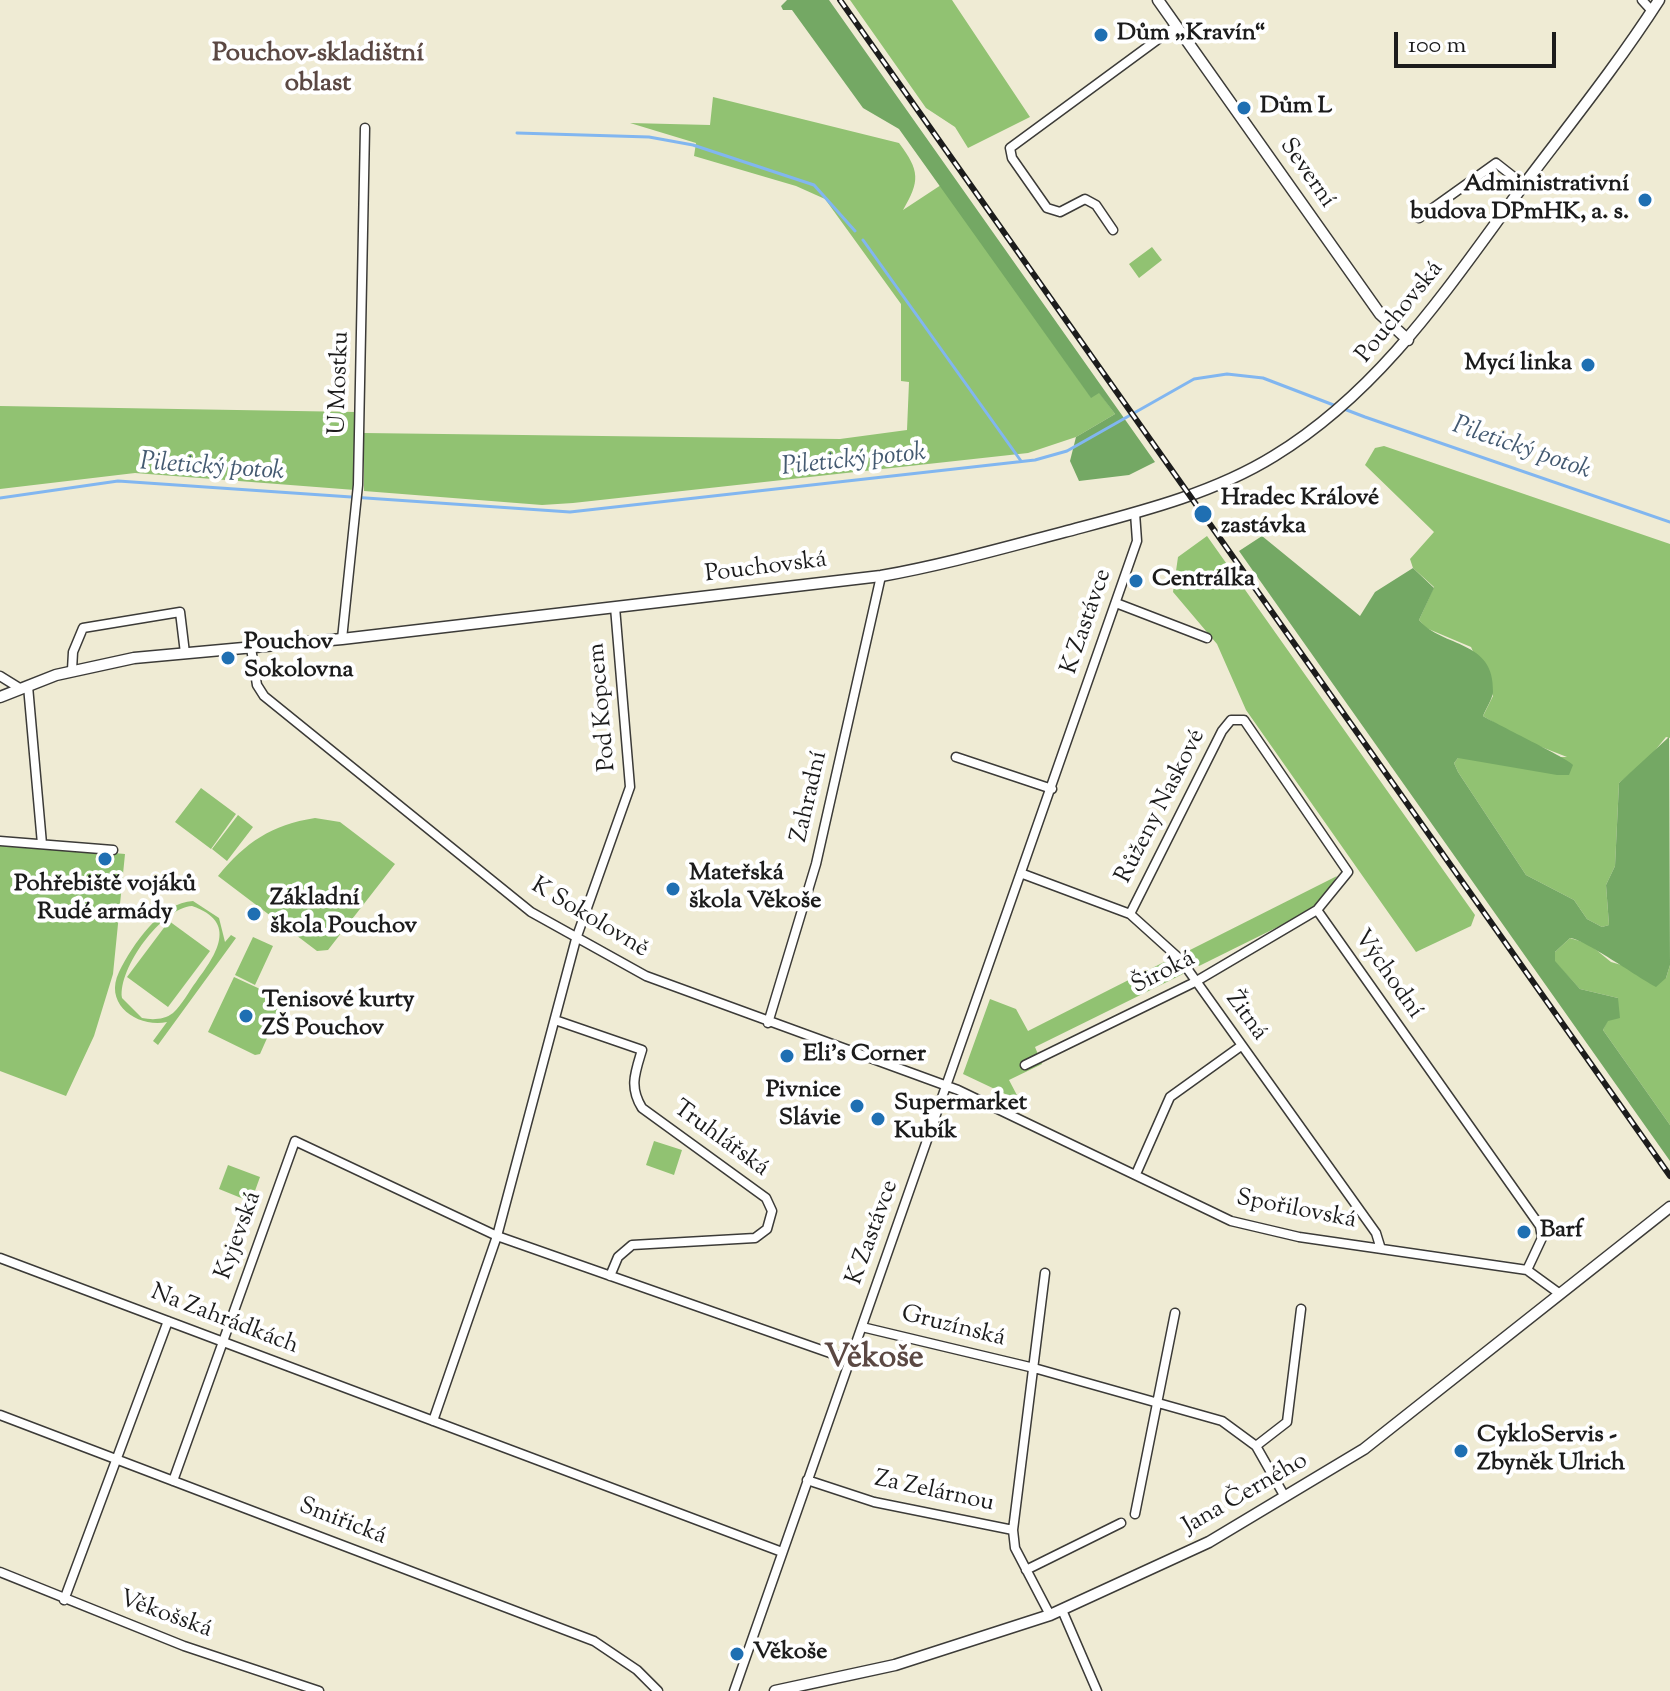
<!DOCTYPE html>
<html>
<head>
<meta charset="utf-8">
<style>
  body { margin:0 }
  #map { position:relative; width:1670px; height:1691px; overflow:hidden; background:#efebd4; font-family:"Sorts Mill Goudy",serif }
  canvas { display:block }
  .scale { position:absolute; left:1394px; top:32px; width:162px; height:36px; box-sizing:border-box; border:4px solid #1c1c1c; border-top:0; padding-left:10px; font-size:24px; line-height:28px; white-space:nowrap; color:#1c1c1c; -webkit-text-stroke:6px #fff; paint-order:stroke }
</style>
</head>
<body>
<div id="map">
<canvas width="1670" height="1691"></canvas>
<div class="scale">100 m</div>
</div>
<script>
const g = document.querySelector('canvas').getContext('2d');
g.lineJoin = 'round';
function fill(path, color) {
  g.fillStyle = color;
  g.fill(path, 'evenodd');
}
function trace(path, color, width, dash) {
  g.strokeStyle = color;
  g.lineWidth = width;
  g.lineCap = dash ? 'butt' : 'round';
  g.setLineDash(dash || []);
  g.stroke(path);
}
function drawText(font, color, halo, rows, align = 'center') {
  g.font = font + ' "Sorts Mill Goudy",serif';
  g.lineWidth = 8;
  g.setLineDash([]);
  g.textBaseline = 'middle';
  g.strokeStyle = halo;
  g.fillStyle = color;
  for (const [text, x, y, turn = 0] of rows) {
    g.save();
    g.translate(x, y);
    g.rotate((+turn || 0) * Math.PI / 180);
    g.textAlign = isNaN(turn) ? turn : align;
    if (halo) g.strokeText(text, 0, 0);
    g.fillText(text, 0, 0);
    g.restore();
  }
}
fill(new Path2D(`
  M850 0H952L1030 117 968 148 955 127 926 108Z
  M713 97 899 143C920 171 920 181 903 210L941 185 1091 397 1099 392 1115 414 1076 437 1028 453 573 503 542 505 364 491V433L840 439 907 430 909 382 901 381V304L825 199 796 186 694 156 696 143 630 123 710 125Z
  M1152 247 1162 260 1139 278 1129 264Z
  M0 406 355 412V490L135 473 0 489Z
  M1384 446 1670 544V738L1666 737 1648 759 1619 783 1615 866 1606 885 1609 925 1602 927 1587 919 1574 900 1526 875 1458 772 1454 763 1458 758 1567 757 1521 739 1483 716 1493 696 1471 647 1426 628 1419 620 1434 587 1413 568 1410 559 1434 532 1365 465 1375 448Z
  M1207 536 1475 915 1471 926 1416 952 1246 710 1217 644 1173 592 1178 557Z
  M201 788 236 814 211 849 175 822Z
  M238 815 253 827 227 861 212 849Z
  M315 818 340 822 395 864 328 950 317 951 218 876C246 842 271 825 315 818Z
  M0 843 125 854 113 974 94 1036 66 1096 0 1071Z
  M1337 876 1318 907 1199 966 1186 952Z
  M193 901 219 918 225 942 231 935 236 938 158 1045 153 1041 167 1022C138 1028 103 1005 119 972 132 945 162 902 193 901ZM192 906C239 922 216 955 196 982 189 991 182 1005 173 1013 164 1020 152 1020 142 1018L122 998C118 968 162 908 192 906Z
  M169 921 210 951 168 1007 127 977Z
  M253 937 273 946 255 985 235 975Z
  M1570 938 1589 944 1611 962 1666 978 1670 965V1125L1603 1030 1618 998 1580 989 1555 962V952Z
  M1170 959 1183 974 1035 1047 1042 1064 1009 1080 1020 1101 963 1074 990 999 1016 1009 1028 1031Z
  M234 977 284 1000 260 1054 255 1055 208 1032Z
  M654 1141 682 1150 674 1175 646 1165Z
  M228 1165 260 1177 251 1202 219 1189Z`), '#91c272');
fill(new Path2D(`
  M787 0H829L1155 462 1129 475 1079 481 1070 461 1076 437 1115 414 1099 393 1091 398 899 129 863 108 792 10H783L781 6Z
  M1262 536 1360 616 1375 592 1413 568 1434 588 1419 620C1442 648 1495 639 1493 692 1492 700 1486 708 1483 716 1498 725 1569 759 1573 765L1569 775H1557L1458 758 1454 763 1458 772 1526 875 1574 900 1587 919 1602 927 1609 925 1606 885 1615 866 1619 783 1669 737 1670 965 1666 978 1656 987C1639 978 1582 938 1570 938L1555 952V961L1580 989 1618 998 1620 1018 1608 1021 1603 1030 1670 1125V1161L1239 551Z`), '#74a864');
trace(new Path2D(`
  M517 133 649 137 693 145 814 185 855 231
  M863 240 1021 461
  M0 498 118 481 570 512 1035 460 1067 451 1194 379 1227 374 1263 378 1365 417 1670 522`), '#81b6f0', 3);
const minor = new Path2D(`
  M1642 0 1652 11
  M1419 218 1496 163 1524 185
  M1113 230 1096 205 1085 199 1060 212 1047 208 1012 158 1010 148 1176 26
  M1116 603 1207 638
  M342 639 358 485 365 128
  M251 648 257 685 264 696 531 912 646 976 958 1090 1231 1221 1299 1237 1527 1270 1560 1294
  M72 670 73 652 83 628 180 612 185 653
  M0 676 21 689
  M28 686 42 844
  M956 757 1052 789
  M0 841 113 850
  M1023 874 1130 914 1181 960 1376 1233 1380 1246
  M1317 910 1540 1226 1542 1238 1527 1270
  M555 1020 642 1050C635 1073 629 1087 642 1108L766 1198 772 1211 767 1229 755 1238 632 1245 618 1257 610 1276
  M768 1023 816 864 881 576
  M1025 1065 1195 982 1317 910 1348 872 1244 720H1231L1222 731 1130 914
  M1136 1174 1170 1097 1241 1046
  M0 1258 782 1552
  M1045 1273 1013 1530 1015 1548 1050 1615
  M862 1327 1034 1368 1222 1421 1256 1446 1285 1497
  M0 1415 594 1641 637 1670 658 1691
  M433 1421 497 1236 576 939 630 787 615 607
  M1256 1446 1287 1422 1301 1309
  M807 1480 874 1502 1013 1530
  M173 1481 295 1141 497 1236 850 1360
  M1135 1514 1175 1313
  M1026 1570 1121 1523
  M0 1572 184 1646 319 1691
  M64 1600 168 1321
  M1062 1610 1097 1691
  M734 1691 1137 541 1135 513`);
const tertiary = new Path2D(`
  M1158 0 1380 314 1408 340
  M0 697 56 675 134 658 342 639 881 576C943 565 1003 548 1064 532 1135 513 1211 495 1274 456 1382 390 1449 286 1523 186 1569 125 1618 64 1659 0
  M775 1691 895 1665 1050 1615 1209 1542 1364 1449 1670 1207`);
trace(minor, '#3c3b38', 11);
trace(tertiary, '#3c3b38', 13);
trace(minor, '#fff', 8);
trace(tertiary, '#fff', 10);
const rail = new Path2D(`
  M840 0 1670 1176`);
trace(rail, '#1c1c1c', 6);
trace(rail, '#fff', 3, [9]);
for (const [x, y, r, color] of [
  [1101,35,8,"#1f6fb2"],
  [1244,108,8,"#1f6fb2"],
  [1645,200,8,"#1f6fb2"],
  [1588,365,8,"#1f6fb2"],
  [1203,514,10,"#1f6fb2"],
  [1136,581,8,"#1f6fb2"],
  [228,658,8,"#1f6fb2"],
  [105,859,8,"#1f6fb2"],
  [673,889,8,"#1f6fb2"],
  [254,914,8,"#1f6fb2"],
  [246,1016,8,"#1f6fb2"],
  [787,1056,8,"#1f6fb2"],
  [857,1106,8,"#1f6fb2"],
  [878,1119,8,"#1f6fb2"],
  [1524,1232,8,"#1f6fb2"],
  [1461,1451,8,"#1f6fb2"],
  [737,1654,8,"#1f6fb2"]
]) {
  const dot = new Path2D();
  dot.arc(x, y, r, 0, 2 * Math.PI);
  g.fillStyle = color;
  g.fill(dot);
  trace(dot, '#fff', 3);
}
drawText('bold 24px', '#1c1c1c', '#fff', [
  ["Dům „Kravín“",1117,35],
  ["Dům L",1260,108],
  ["Administrativní",1629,186,"right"],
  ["budova DPmHK, a. s.",1629,214,"right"],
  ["Mycí linka",1572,365,"right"],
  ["Hradec Králové",1221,500],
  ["zastávka",1221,528],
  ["Centrálka",1152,581],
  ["Pouchov",244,644],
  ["Sokolovna",244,672],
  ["Mateřská",689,875],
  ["škola Věkoše",689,903],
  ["Pohřebiště vojáků",105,886,"center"],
  ["Rudé armády",105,914,"center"],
  ["Základní",270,900],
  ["škola Pouchov",270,928],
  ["Tenisové kurty",262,1002],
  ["ZŠ Pouchov",262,1030],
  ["Eli's Corner",803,1056],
  ["Pivnice",841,1092,"right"],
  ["Slávie",841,1120,"right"],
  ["Supermarket",894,1105],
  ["Kubík",894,1133],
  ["Barf",1540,1232],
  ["CykloServis -",1477,1437],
  ["Zbyněk Ulrich",1477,1465],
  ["Věkoše",753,1654]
], 'left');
drawText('24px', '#1c1c1c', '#fff', [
  ["Severní",1306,174,55],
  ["Pouchovská",1401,313,-51],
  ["U Mostku",341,383,-88],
  ["Pouchovská",766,569,-7],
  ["K Zastávce",1088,622,-71],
  ["Pod Kopcem",604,707,-95],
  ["Zahradní",811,797,-77],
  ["Růženy Naskové",1162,807,-63],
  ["K Sokolovně",589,919,31],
  ["Široká",1164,974,-27],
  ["Východní",1387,975,55],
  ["Žitná",1245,1017,54],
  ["Truhlářská",720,1140,36],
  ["Spořilovská",1296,1211,11],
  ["K Zastávce",874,1233,-70],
  ["Kyjevská",240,1236,-70],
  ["Na Zahrádkách",224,1321,21],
  ["Gruzínská",953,1328,14],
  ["Za Zelárnou",934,1493,12],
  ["Jana Černého",1246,1495,-30],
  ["Smiřická",342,1523,21],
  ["Věkošská",165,1616,20]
]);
drawText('bold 26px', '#5b4843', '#fff', [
  ["Pouchov-skladištní",318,56],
  ["oblast",318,86]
]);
drawText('italic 26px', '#445a71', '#fff', [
  ["Piletický potok",1521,450,19],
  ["Piletický potok",854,462,-6],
  ["Piletický potok",212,469,4]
]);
drawText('bold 32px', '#5b4843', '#fff', [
  ["Věkoše",874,1361]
]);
</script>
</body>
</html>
